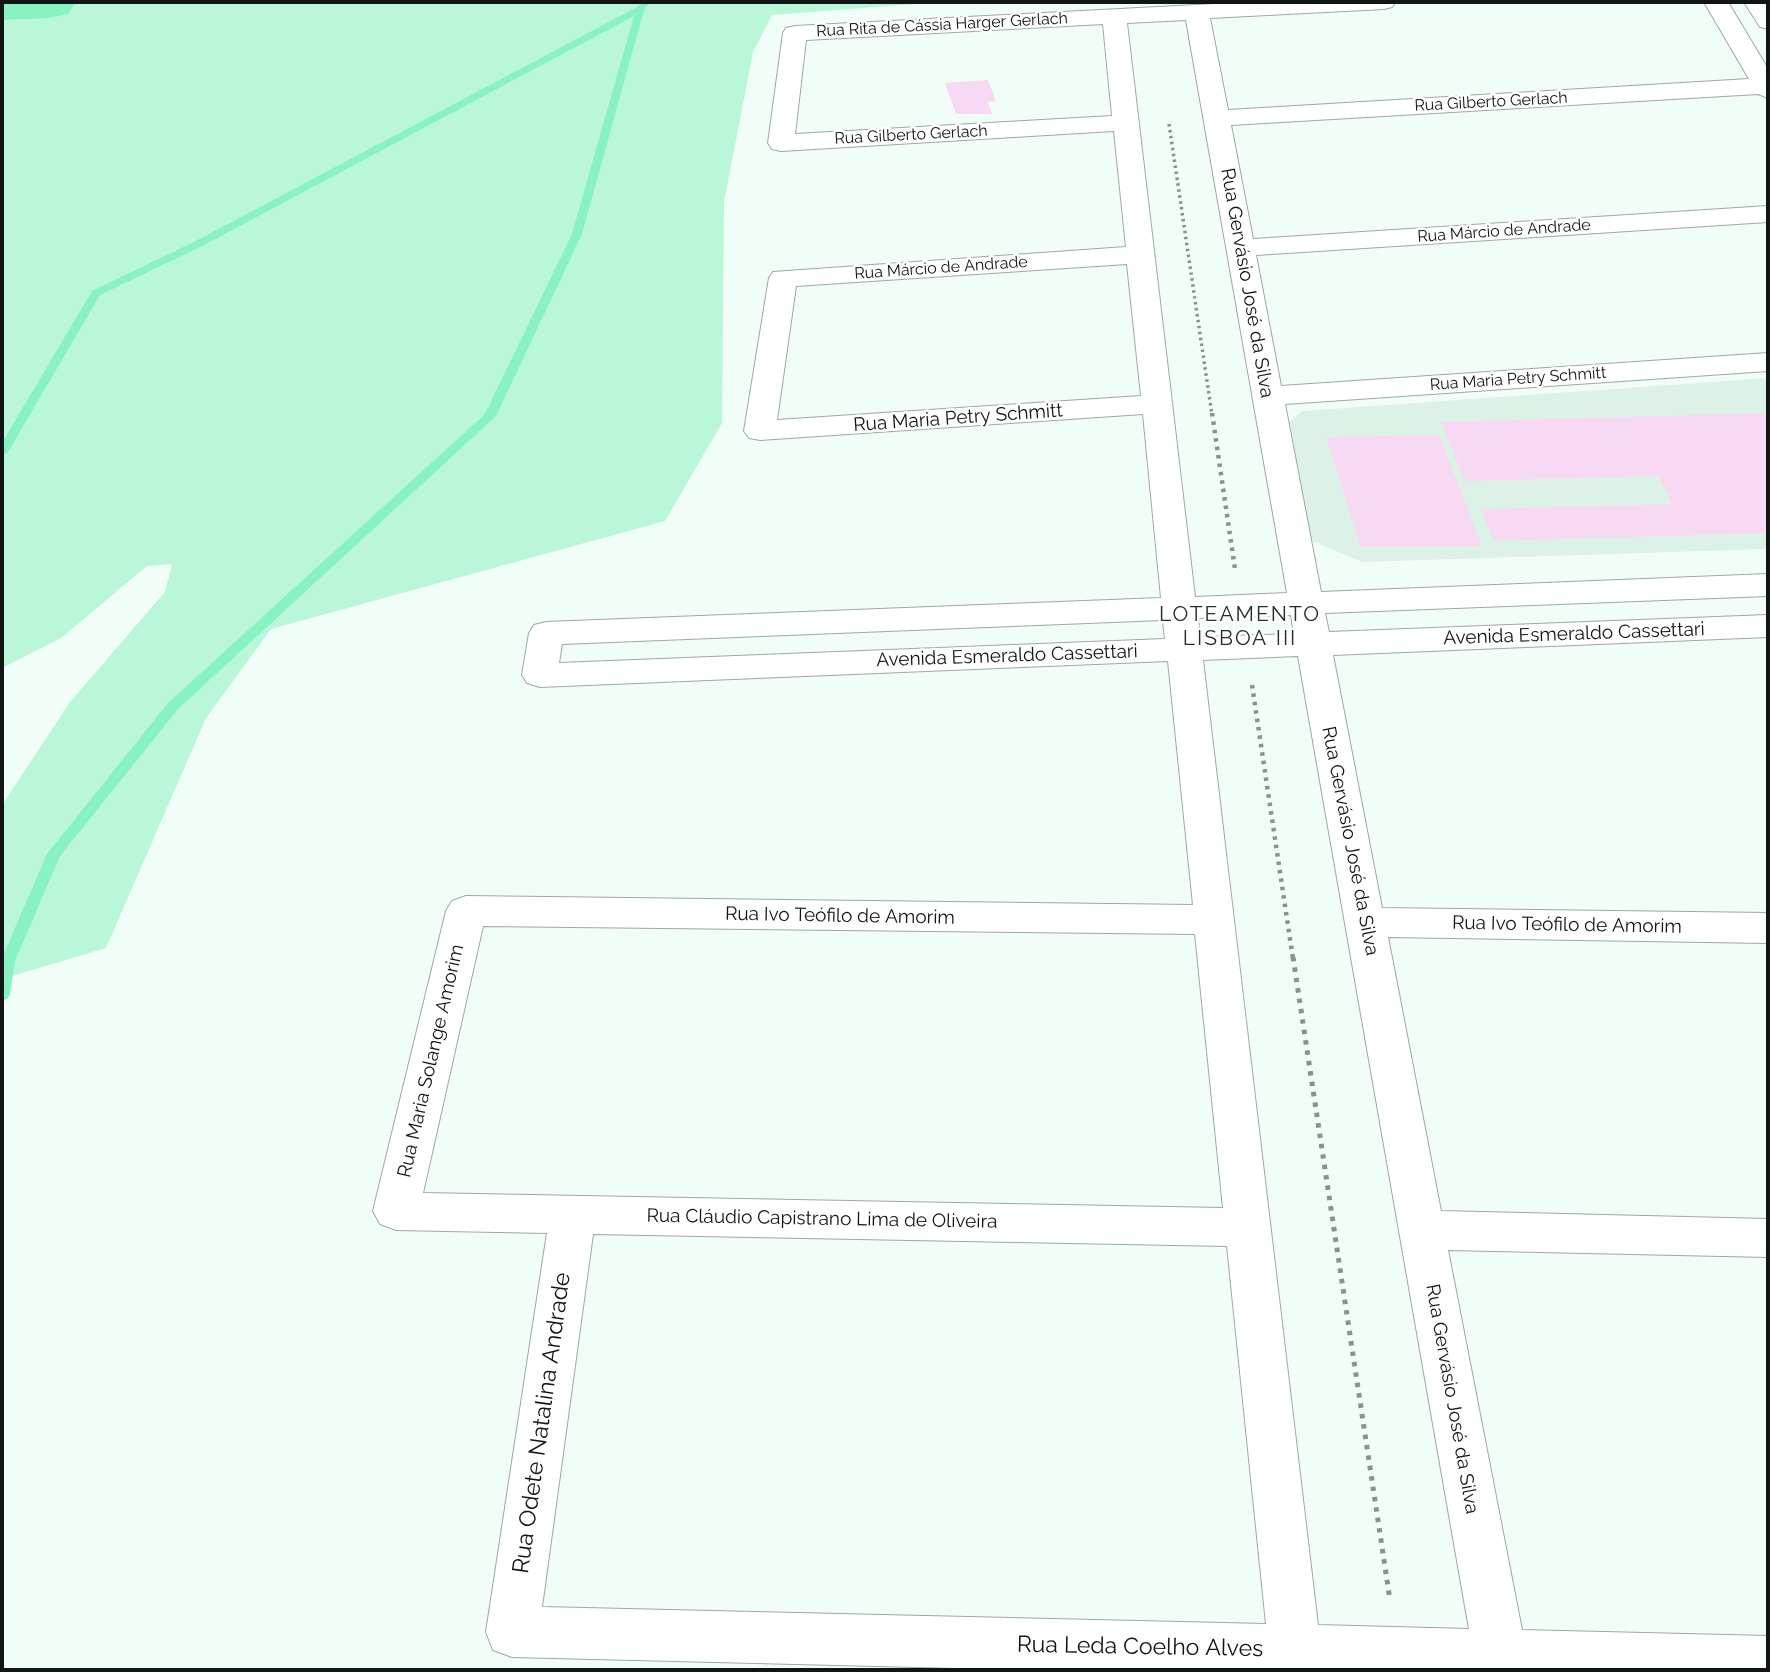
<!DOCTYPE html>
<html>
<head>
<meta charset="utf-8">
<style>
  body { margin:0 }
  #map { position:relative; width:1770px; height:1672px; overflow:hidden; background:#f1fef7; font-family:Raleway,sans-serif }
  canvas { display:block }
  .frame { position:absolute; inset:0; border:4px solid #111513; pointer-events:none }
</style>
</head>
<body>
<div id="map">
<canvas width="1770" height="1672"></canvas>
<div class="frame"></div>
</div>
<script>
const g = document.querySelector('canvas').getContext('2d');
g.lineJoin = 'round';
function fill(path, color) {
  g.fillStyle = color;
  g.fill(path, 'evenodd');
}
function trace(path, color, width, dash) {
  g.strokeStyle = color;
  g.lineWidth = width;
  g.lineCap = dash ? 'butt' : 'round';
  g.setLineDash(dash || []);
  g.stroke(path);
}
function drawText(font, color, halo, rows, align = 'center') {
  g.font = font + ' Raleway,sans-serif';
  g.lineWidth = 5;
  g.setLineDash([]);
  g.textBaseline = 'middle';
  g.strokeStyle = halo;
  g.fillStyle = color;
  for (const [text, x, y, turn = 0] of rows) {
    g.save();
    g.translate(x, y);
    g.rotate((+turn || 0) * Math.PI / 180);
    g.textAlign = isNaN(turn) ? turn : align;
    if (halo) g.strokeText(text, 0, 0);
    g.fillText(text, 0, 0);
    g.restore();
  }
}
fill(new Path2D(`
  M1768 378V549L1362 562 1310 540 1290 422 1302 411Z`), '#ddf2e7');
fill(new Path2D(`
  M2 2H942L772 15 753 52 724 202 722 423 665 521 271 629 206 718 106 948 2 979V805L70 702 165 592 172 564 147 566 61 638 2 668Z`), '#b9f7d8');
fill(new Path2D(`
  M642 2H650L644 10 582 234 496 416 178 709 60 856 15 961 10 995 7 999 2 1001V958L47 854 168 703 485 414 572 234 634 16 202 246 100 295 8 452 2 455V443L92 291 194 242 637 7Z`), '#88f2c2');
fill(new Path2D(`
  M2 2H76L68 14 49 18 2 20Z`), '#88f2c2');
fill(new Path2D(`
  M988 80 996 101 988 102 992 114H956L945 83Z
  M1768 413V533L1494 541 1481 509 1672 504 1659 476 1465 481 1441 422Z
  M1439 435 1482 546 1361 547 1326 437Z`), '#f7d9f3');
const minor = new Path2D(`
  M1253 2H1396L1392 7 1384 9 1210 18 1228 110 1749 79 1704 2H1728L1768 69V98L1758 94 1231 125 1253 239 1768 206V222L1256 255 1281 386 1768 353V371L1285 404 1321 592 1768 574V596L1325 613 1329 632 1768 615V637L1333 655 1382 908 1768 913V943L1388 937 1441 1211 1768 1219V1257L1448 1250 1522 1630 1768 1636V1670H1038L512 1657 493 1650 486 1632 547 1233 396 1230 380 1224 373 1211 446 911 452 901 466 896 1193 905 1168 661 540 687 527 683 522 675 529 633 534 625 546 622 1161 598 1143 414 760 440 749 438 744 431 769 278 773 272 1126 247 1114 131 781 151 772 149 768 143 783 33 786 28 795 26ZM1186 20 1287 593 1195 597 1127 23ZM1103 24 1112 116 795 134 806 40ZM1127 264 1141 396 777 420 796 286ZM1291 615 1294 634 1200 637 1198 618ZM1163 620 1165 639 559 663 562 644ZM1298 656 1469 1629 1318 1625 1203 660ZM483 926 1195 934 1223 1208 423 1193ZM593 1234 1227 1246 1266 1624 542 1607Z
  M1744 2H1768V29L1760 27Z`);
trace(minor, '#9da9a2', 2);
trace(new Path2D(`
  M1169 124 1212 415`), '#89928d', 3.5, [2.5, 3.5]);
trace(new Path2D(`
  M1212 413 1235 569
  M1252 685 1293 959`), '#89928d', 4.5, [3.5, 5]);
trace(new Path2D(`
  M1293 957 1390 1600`), '#89928d', 5, [4.5, 6]);
fill(minor, '#fff');
drawText('16px', '#111513', '#fff', [
  ["Rua Rita de Cássia Harger Gerlach",942,25,-3],
  ["Rua Gilberto Gerlach",1491,102,-3],
  ["Rua Gilberto Gerlach",911,135,-3],
  ["Rua Márcio de Andrade",1504,231,-4],
  ["Rua Márcio de Andrade",941,268,-4],
  ["Rua Maria Petry Schmitt",1518,379,-4]
]);
drawText('19px', '#111513', '#fff', [
  ["Rua Gervásio José da Silva",1247,283,80],
  ["Rua Maria Petry Schmitt",958,418,-4],
  ["Avenida Esmeraldo Cassettari",1574,634,-2],
  ["Avenida Esmeraldo Cassettari",1007,656,-2],
  ["Rua Gervásio José da Silva",1350,841,79],
  ["Rua Ivo Teófilo de Amorim",840,916,1],
  ["Rua Ivo Teófilo de Amorim",1567,925,1],
  ["Rua Maria Solange Amorim",431,1061,-77],
  ["Rua Cláudio Capistrano Lima de Oliveira",822,1219,1],
  ["Rua Gervásio José da Silva",1452,1399,80]
]);
g.letterSpacing = '2px';
drawText('21px', '#252f2a', '#fff', [
  ["LOTEAMENTO",1240,615],
  ["LISBOA III",1240,639]
]);
g.letterSpacing = '0px';
drawText('23px', '#111513', '#fff', [
  ["Rua Odete Natalina Andrade",542,1423,-82],
  ["Rua Leda Coelho Alves",1140,1647,1]
]);
</script>
</body>
</html>
